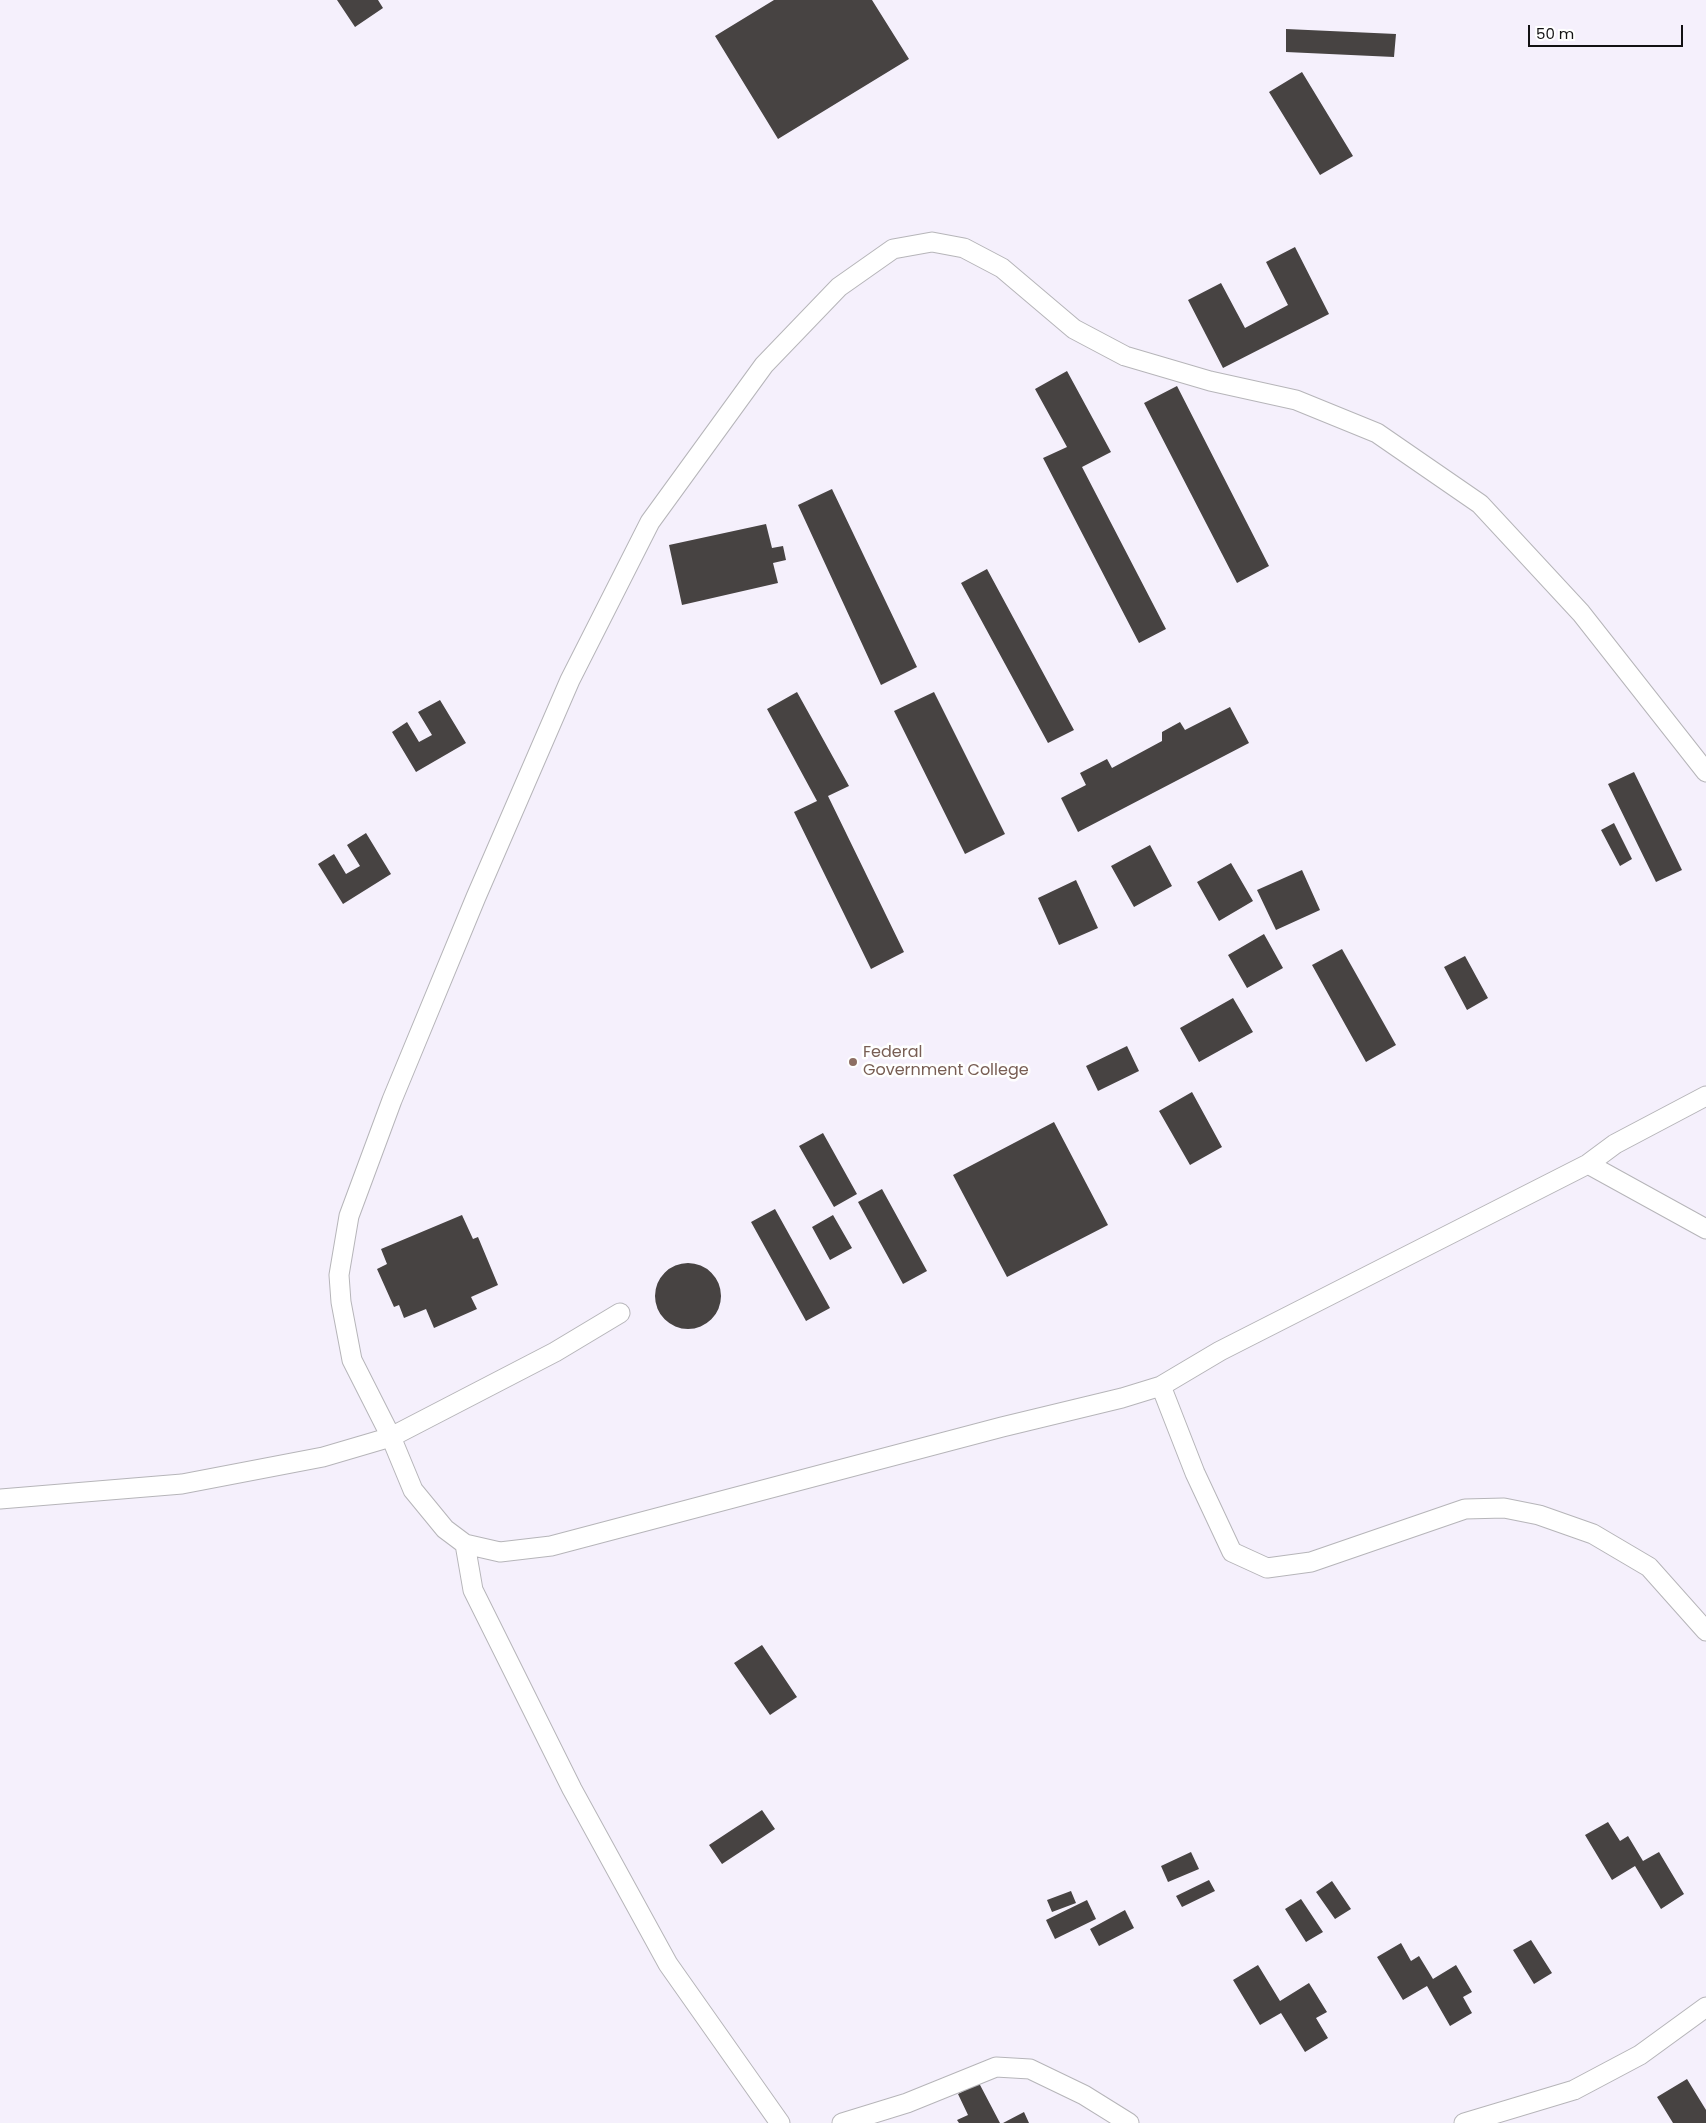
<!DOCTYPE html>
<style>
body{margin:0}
#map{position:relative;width:1706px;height:2123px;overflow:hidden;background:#fbf9fd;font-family:Poppins,sans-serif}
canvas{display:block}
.scale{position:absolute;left:1528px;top:25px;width:155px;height:22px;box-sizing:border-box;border:2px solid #121113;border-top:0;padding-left:6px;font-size:15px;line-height:18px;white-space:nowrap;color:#121113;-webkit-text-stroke:4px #fff;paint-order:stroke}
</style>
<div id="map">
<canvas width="1706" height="2123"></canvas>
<div class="scale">50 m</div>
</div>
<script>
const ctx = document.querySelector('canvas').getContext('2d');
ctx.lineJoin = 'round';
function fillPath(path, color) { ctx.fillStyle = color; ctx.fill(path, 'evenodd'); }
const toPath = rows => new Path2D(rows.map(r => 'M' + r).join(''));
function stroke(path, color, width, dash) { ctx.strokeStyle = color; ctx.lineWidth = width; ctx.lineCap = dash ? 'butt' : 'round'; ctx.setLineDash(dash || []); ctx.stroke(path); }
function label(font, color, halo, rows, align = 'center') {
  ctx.font = font + ' Poppins,sans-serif'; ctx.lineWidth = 5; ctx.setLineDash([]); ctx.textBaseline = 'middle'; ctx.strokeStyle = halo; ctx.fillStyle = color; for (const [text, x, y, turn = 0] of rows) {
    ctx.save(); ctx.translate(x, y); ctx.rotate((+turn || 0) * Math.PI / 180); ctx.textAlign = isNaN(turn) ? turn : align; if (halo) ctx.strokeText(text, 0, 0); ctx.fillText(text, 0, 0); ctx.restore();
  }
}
fillPath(toPath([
 [0,0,1706,0,1706,2123,0,2123]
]), '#f5f0fc');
fillPath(toPath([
 [337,0,378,0,383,8,355,27],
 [774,0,872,0,909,59,778,139,715,36],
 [1286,29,1396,34,1394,57,1286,52],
 [1302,72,1353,156,1320,175,1269,92],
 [1295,247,1329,314,1223,368,1188,300,1221,283,1245,328,1288,305,1266,262],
 [1067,371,1111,452,1082,467,1166,629,1139,643,1043,458,1067,447,1035,389],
 [1177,386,1269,566,1237,583,1144,403],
 [832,489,917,667,881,685,798,505],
 [766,524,772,548,783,546,786,560,773,563,778,583,682,605,669,545],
 [987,569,1074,730,1048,743,961,583],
 [797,692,849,786,828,796,904,952,871,969,794,812,817,801,767,709],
 [934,692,1005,834,965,854,894,711],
 [440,700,466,743,416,772,392,732,407,722,419,742,432,735,418,712],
 [1230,707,1249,743,1078,832,1061,798,1086,785,1080,773,1107,759,1112,768,1162,741,1162,732,1180,722,1185,730],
 [1634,772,1682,870,1656,882,1608,784],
 [1614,823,1632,859,1620,866,1601,830],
 [366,833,391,874,343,904,318,864,334,854,346,874,360,866,347,845],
 [1150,845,1172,886,1134,907,1111,866],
 [1231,863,1253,901,1219,921,1197,882],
 [1302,870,1320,910,1276,930,1257,890],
 [1076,880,1098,928,1059,945,1038,898],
 [1264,934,1283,968,1247,988,1228,955],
 [1342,949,1396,1045,1366,1062,1312,965],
 [1465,956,1488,998,1467,1010,1444,967],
 [1233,998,1253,1032,1199,1062,1180,1028],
 [1127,1046,1139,1071,1098,1091,1086,1066],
 [1192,1092,1222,1147,1190,1165,1159,1111],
 [1054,1122,1108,1225,1007,1277,953,1175],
 [823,1133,857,1194,834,1207,799,1146],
 [882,1189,927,1271,903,1284,858,1202],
 [775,1209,830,1308,806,1321,751,1222],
 [462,1215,473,1239,478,1237,498,1285,471,1297,477,1309,434,1328,426,1309,404,1318,399,1305,394,1307,377,1269,387,1264,381,1249],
 [833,1215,852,1248,830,1260,812,1227],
 '655 1296a33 33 0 1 1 66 0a33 33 0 1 1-66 0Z',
 [762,1645,797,1697,770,1715,734,1663],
 [762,1810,775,1829,722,1864,709,1845],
 [1608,1822,1620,1841,1628,1836,1643,1861,1659,1852,1684,1894,1661,1909,1635,1866,1612,1880,1585,1835],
 [1191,1852,1199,1869,1168,1882,1161,1866],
 [1209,1880,1215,1891,1182,1907,1176,1896],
 [1332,1881,1351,1909,1335,1919,1316,1892],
 [1071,1891,1076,1903,1052,1912,1047,1900],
 [1301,1899,1323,1932,1306,1942,1285,1909],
 [1087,1900,1096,1919,1055,1939,1046,1920],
 [1125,1910,1134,1928,1099,1946,1090,1929],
 [1531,1940,1552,1973,1534,1984,1513,1950],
 [1401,1943,1411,1961,1419,1956,1433,1979,1456,1965,1472,1992,1463,1997,1472,2013,1450,2026,1427,1986,1403,2000,1377,1957],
 [1258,1965,1280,2001,1309,1983,1327,2012,1316,2018,1328,2038,1305,2052,1281,2013,1260,2025,1233,1980],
 [1687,2079,1706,2110,1706,2123,1673,2123,1657,2097],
 [979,2083,1000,2123,959,2123,957,2120,968,2115,958,2094],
 [1024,2112,1029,2123,1003,2123]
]), '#474342');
const street = toPath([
 [1706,772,1581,613,1480,504,1377,433,1296,400,1210,381,1125,356,1074,329,1002,268,964,248,932,242,893,249,839,287,764,365,650,522,570,680,476,897,392,1100,349,1216,339,1275,341,1302,352,1360,391,1437,413,1490,445,1529,465,1544,500,1552,551,1546,1002,1427,1122,1398,1161,1386,1220,1351,1588,1164,1615,1144,1706,1096],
 [1588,1164,1706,1229],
 [1161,1386,1195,1473,1232,1552,1267,1568,1311,1562,1465,1509,1504,1508,1539,1515,1593,1534,1649,1567,1706,1631],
 [0,1499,182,1484,323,1457,391,1437,555,1352,620,1313],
 [465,1544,473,1590,572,1789,668,1964,780,2123],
 [842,2123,907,2103,996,2067,1030,2069,1084,2095,1129,2123],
 [1464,2123,1574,2090,1640,2055,1706,2007]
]);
stroke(street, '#b6b5b9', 21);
stroke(street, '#fff', 19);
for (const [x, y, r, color] of [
 [853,1062,5,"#8d6e63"]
]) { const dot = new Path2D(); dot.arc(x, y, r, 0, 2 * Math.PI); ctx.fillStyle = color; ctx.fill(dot); stroke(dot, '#fff', 2); }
label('16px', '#785e54', '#fff', [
 ["Federal",863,1053],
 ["Government College",863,1071]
], 'left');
</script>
